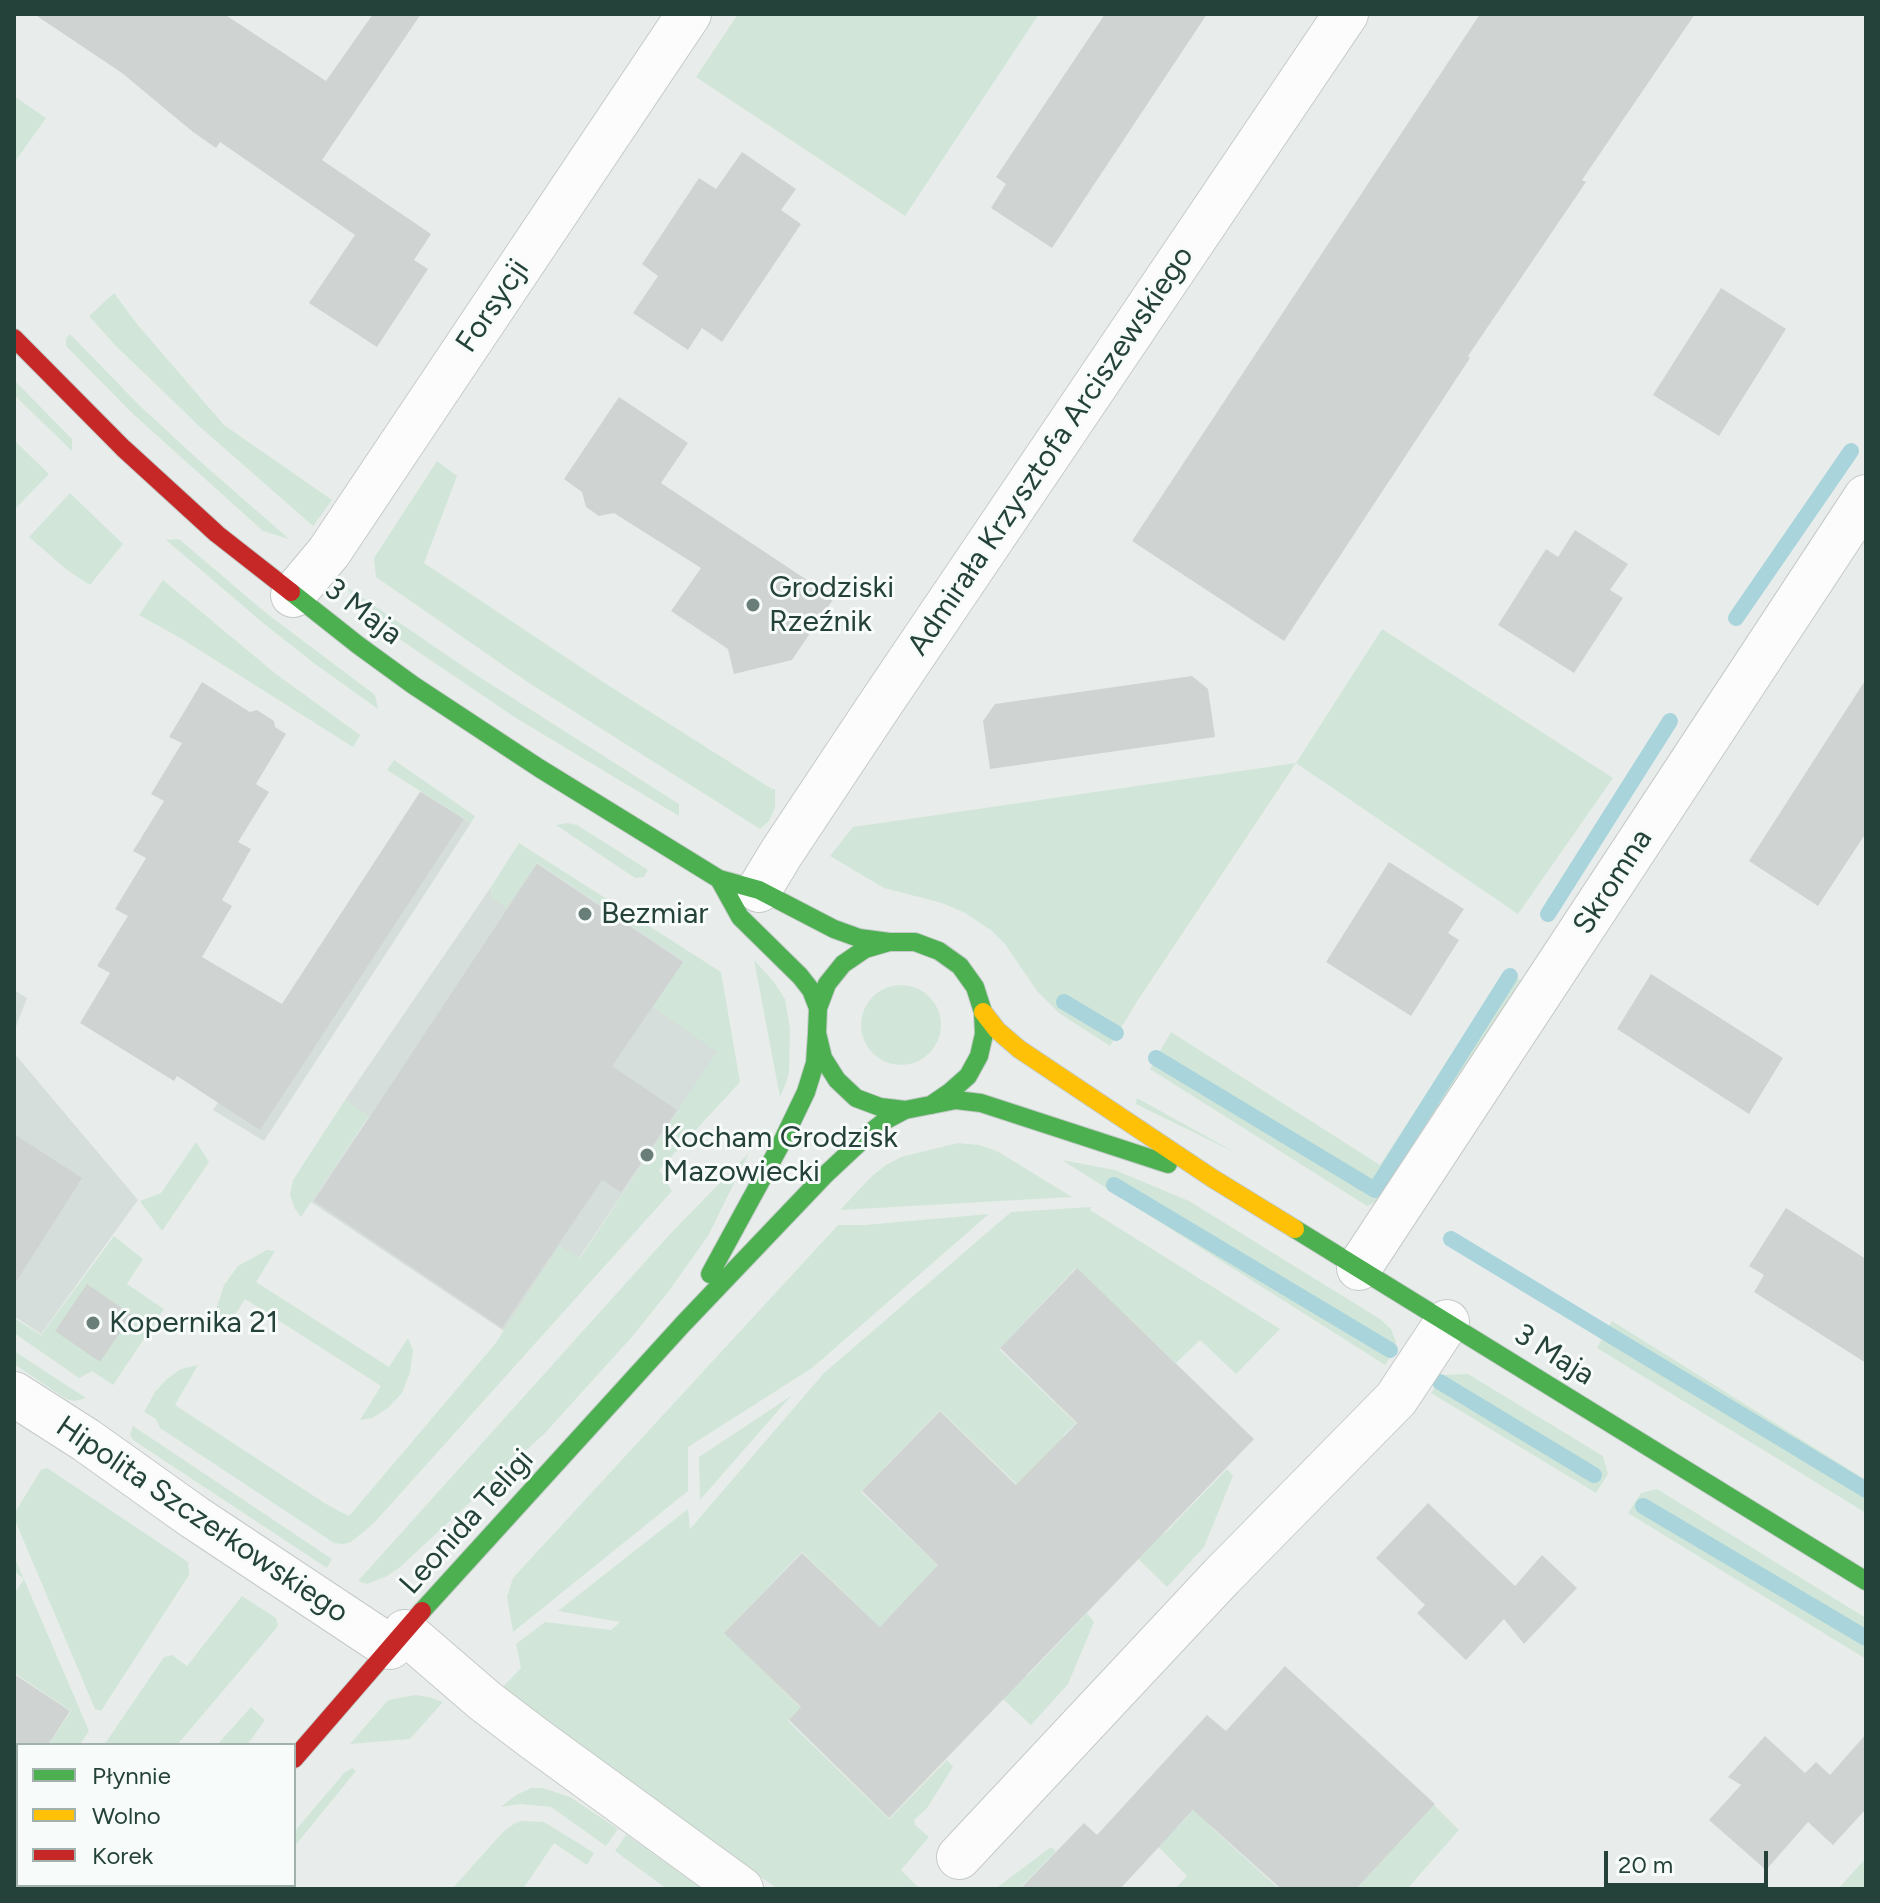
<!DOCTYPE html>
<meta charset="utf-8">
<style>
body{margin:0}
#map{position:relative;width:1880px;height:1903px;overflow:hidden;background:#e8edeb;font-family:Figtree,sans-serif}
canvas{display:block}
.frame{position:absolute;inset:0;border:16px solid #24423a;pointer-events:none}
.legend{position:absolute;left:16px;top:1743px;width:280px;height:144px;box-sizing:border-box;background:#f7fbf9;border:2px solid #a3b1ad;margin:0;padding:10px 14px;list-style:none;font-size:24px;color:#24423a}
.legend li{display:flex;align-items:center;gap:16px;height:40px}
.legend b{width:40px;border:2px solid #a3b1ad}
.scale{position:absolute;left:1604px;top:1851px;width:164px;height:36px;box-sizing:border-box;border:4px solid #24423a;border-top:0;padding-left:10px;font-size:24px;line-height:28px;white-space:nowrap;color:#24423a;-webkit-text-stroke:6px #f7fbf9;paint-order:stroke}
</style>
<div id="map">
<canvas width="1880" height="1903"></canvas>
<div class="frame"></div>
<ul class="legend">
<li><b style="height:10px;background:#4caf50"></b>Płynnie</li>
<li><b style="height:10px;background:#ffc107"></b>Wolno</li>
<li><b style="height:10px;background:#c62828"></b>Korek</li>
</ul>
<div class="scale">20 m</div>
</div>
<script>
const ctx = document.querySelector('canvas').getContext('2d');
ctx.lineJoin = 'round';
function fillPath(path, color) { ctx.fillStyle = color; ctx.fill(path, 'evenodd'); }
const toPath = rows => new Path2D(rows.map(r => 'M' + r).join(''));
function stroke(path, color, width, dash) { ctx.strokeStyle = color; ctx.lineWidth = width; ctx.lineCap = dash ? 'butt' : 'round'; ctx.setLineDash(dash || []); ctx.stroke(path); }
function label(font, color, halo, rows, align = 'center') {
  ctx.font = font + ' Figtree,sans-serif'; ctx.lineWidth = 6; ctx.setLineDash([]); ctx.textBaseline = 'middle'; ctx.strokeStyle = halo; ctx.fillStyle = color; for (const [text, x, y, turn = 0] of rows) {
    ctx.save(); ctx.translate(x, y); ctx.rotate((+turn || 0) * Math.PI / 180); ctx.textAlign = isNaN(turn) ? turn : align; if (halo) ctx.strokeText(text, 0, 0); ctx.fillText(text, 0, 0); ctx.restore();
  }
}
fillPath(toPath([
 [421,791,471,823,264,1141,213,1110],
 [537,863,684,961,718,1052,579,1258,559,1247,504,1331,311,1202,369,1117,345,1100,491,887,492,897],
 [14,990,27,998,14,1032],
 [14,1053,138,1200,41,1334,14,1316]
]), '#d6dedb');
fillPath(toPath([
 [738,14,1039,14,905,216,696,77],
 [14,96,46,118,14,163],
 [114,293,137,324,224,425,332,500,313,526,199,426,116,346,89,316],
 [70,334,140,406,203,464,289,539,263,531,132,413,66,346,66,338],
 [14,380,72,439,72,451,14,395],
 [14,440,49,474,14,510],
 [437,461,457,476,424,563,600,680,772,789,775,789,775,808,769,821,760,829,529,683,376,577,374,558],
 [70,493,123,544,90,585,67,570,29,537],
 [179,539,266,613,375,695,378,709,315,664,263,623,166,540],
 [163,580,276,674,360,735,353,747,182,639,139,615],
 [347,587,470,671,679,804,679,816,516,718,361,613],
 [1382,629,1613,778,1518,914,1296,763,1138,1000,1110,1046,1059,1013,1037,991,1005,944,992,931,965,913,942,903,884,888,830,856,853,827,1296,763],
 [394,760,475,816,471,823,387,770],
 [567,823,577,825,648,870,644,877,635,878,556,825],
 [519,843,721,972,740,1082,659,1170,672,1191,374,1523,351,1542,344,1544,334,1543,160,1428,156,1419,144,1412,155,1392,167,1379,181,1369,198,1365,175,1405,326,1504,349,1516,495,1344,559,1246,580,1258,717,1052,653,1007,684,961,537,863,506,908,492,897,491,887],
 [754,960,774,982,785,999,790,1029,789,1072,786,1083,780,1097],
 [1506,971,1523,982,1378,1201,1367,1206,1150,1069,1171,1032,1380,1165],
 '861 1025a40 40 0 1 1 80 0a40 40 0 1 1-80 0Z',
 [1137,1098,1238,1154,1136,1104],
 [345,1100,369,1116,301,1217,295,1209,290,1195,293,1180],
 [196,1142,209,1162,162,1231,140,1201,161,1193],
 [958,1143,979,1145,997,1151,1072,1197,840,1210,872,1176,886,1165,901,1157],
 [749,1153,708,1236,668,1292,631,1338,545,1433,399,1568,387,1576,367,1584,358,1581,671,1233],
 [1062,1160,1115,1170,1189,1201,1380,1319,1391,1329,1396,1342,1394,1351,1385,1365],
 [1091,1207,1090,1210,1280,1329,1236,1374,1200,1340,1176,1363,1076,1268,999,1349,1076,1423,1063,1436,1164,1534,1227,1469,1233,1476,1204,1547,1167,1587,1060,1483,1038,1505,940,1410,861,1492,938,1565,926,1578,1027,1676,1087,1613,1094,1622,1068,1684,1031,1725,923,1625,901,1647,802,1552,725,1632,801,1708,788,1721,889,1819,947,1760,953,1767,927,1808,914,1820,915,1825,929,1837,901,1870,920,1889,778,1889,572,1746,500,1690,521,1668,516,1644,545,1622,611,1630,620,1622,558,1611,688,1509,690,1529,824,1373,1011,1212],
 [989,1214,812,1368,688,1447,688,1491,513,1632,507,1597,513,1578,838,1225,864,1225],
 [114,1236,143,1259,127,1284,164,1309,113,1385,92,1371,79,1378,14,1333,14,1318,41,1335],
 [267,1250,275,1251,256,1282,389,1367,408,1338,413,1350,410,1372,402,1393,388,1408,372,1418,360,1420,381,1386,245,1299,222,1335,216,1310,224,1285,238,1266],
 [1612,1321,1866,1480,1866,1513,1597,1348],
 [14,1351,86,1398,75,1401,66,1399,14,1364],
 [1468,1374,1603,1456,1608,1474,1596,1493,1431,1393,1443,1375],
 [791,1396,700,1500,699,1457],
 [133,1426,332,1559,327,1568,133,1440,130,1435],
 [47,1468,188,1562,189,1575,101,1711,95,1709,14,1518,14,1514,41,1470],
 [1657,1489,1866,1618,1866,1659,1628,1513,1641,1493],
 [14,1556,89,1731,80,1745,48,1745,71,1711,14,1673,14,1594,24,1579,14,1571],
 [242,1596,276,1618,278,1626,177,1745,104,1745,164,1657,172,1655,187,1666],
 [415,1695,429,1697,443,1702,410,1739,350,1744,388,1700],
 [251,1707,265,1720,247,1745,217,1745],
 [352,1768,356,1771,294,1847,294,1832,344,1773],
 [531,1788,543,1788,570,1797,618,1829,606,1846,551,1807,520,1804,501,1807,516,1795],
 [1139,1793,1177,1828,1200,1803,1216,1817,1209,1825,1279,1889,1175,1889,1187,1876,1122,1810],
 [1434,1805,1459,1830,1407,1889,1356,1889],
 [522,1821,544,1822,549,1825,594,1853,587,1865,554,1843,523,1889,452,1889,503,1832,515,1823],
 [626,1835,627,1835,702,1889,667,1889,615,1851],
 [1051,1847,1056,1851,1019,1889,995,1889],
 [1866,1858,1866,1889,1838,1889]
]), '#d1e6d8');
stroke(toPath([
 [1736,618,1851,451],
 [1548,914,1670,721],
 [1064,1002,1116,1033],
 [1156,1058,1375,1190,1510,976],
 [1114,1185,1390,1350],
 [1451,1239,1866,1490],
 [1440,1382,1594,1475],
 [1643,1506,1866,1638]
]), '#a9d4db', 16);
fillPath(toPath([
 [34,14,224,14,326,81,373,14,421,14,322,160,431,234,414,260,428,269,377,347,309,303,355,235,220,142,216,148,193,132,122,73],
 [1105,14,1207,14,1052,248,991,208,1006,184,996,177],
 [1480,14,1695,14,1582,180,1586,182,1468,356,1470,358,1284,641,1132,541],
 [742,152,796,189,781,210,801,224,722,342,702,328,688,350,633,313,658,276,642,264,699,178,716,189],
 [1721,288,1786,329,1719,436,1653,395],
 [619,397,688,443,661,483,834,598,792,660,734,674,728,649,671,611,701,568,614,513,599,516,586,507,582,492,564,479],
 [1575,530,1628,564,1610,590,1623,598,1574,673,1498,625,1546,549,1558,557],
 [1192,676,1208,689,1215,737,990,769,983,721,995,704],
 [1866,679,1866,833,1818,906,1749,861],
 [202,682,250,712,257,710,274,721,275,727,286,734,256,784,269,792,238,842,251,849,222,900,232,906,202,957,282,1004,420,792,464,819,260,1130,177,1076,174,1081,80,1023,110,973,97,966,128,916,115,909,146,858,133,851,164,801,151,794,182,743,169,737],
 [1389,862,1464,909,1448,933,1459,940,1411,1016,1326,962],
 [537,864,683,962,612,1066,677,1110,621,1192,602,1180,502,1328,314,1201],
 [1651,974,1783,1058,1749,1114,1617,1029],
 [14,1134,82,1178,14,1285],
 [1786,1208,1866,1259,1866,1363,1754,1292,1764,1275,1749,1266],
 [1077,1268,1254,1439,889,1818,789,1720,801,1707,724,1633,802,1553,880,1627,938,1565,862,1491,940,1411,1016,1485,1077,1423,1000,1348],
 [87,1284,132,1315,100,1362,55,1331],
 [1428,1503,1515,1586,1542,1555,1577,1588,1524,1644,1504,1619,1466,1660,1417,1613,1425,1605,1376,1558],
 [1285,1666,1435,1804,1356,1889,1281,1889,1193,1810,1120,1889,1020,1889,1084,1823,1097,1835,1207,1715,1226,1731],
 [14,1674,70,1711,48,1745,14,1745],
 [1866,1734,1866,1809,1833,1845,1808,1822,1766,1870,1709,1820,1741,1785,1728,1777,1765,1736,1805,1773,1816,1762,1830,1775]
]), '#cfd4d2');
const street = toPath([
 [293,595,329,552,689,14],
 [759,890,782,852,877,709,1346,14],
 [1359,1268,1866,497],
 [14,1394,86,1440,194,1517,390,1647],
 [405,1632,485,1701,535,1739,741,1889],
 [959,1857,1222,1576,1396,1399,1447,1322]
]);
const fast = toPath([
 [291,592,358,645,413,685,539,768,719,879,759,890,834,929,859,938,889,942,915,942,939,951,960,966,975,987,983,1012,984,1034,979,1056,968,1076,950,1092,931,1105],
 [719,879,740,917,800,976,811,990,818,1008],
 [889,942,865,949,843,964,827,984,818,1008,817,1033,823,1058,837,1080,856,1098,880,1107,905,1110,956,1100,981,1103,1168,1164],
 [1295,1229,1866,1581],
 [710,1274,781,1144,806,1092,815,1063,817,1033],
 [422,1611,683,1324,824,1176,872,1131,886,1120,905,1110],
 [185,1889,188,1885]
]);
const slow = toPath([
 [983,1012,997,1030,1019,1049,1212,1178,1295,1229]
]);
const jam = toPath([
 [14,338,123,448,217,534,291,592],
 [294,1759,422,1611]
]);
stroke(street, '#c5cac8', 46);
stroke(fast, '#c3cbc8', 20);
stroke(slow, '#c3cbc8', 20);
stroke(jam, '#c3cbc8', 20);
stroke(street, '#fcfcfc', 44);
stroke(fast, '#4caf50', 18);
stroke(slow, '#ffc107', 18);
stroke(jam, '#c62828', 18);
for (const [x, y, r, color] of [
 [753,605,8,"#697e78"],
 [585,914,8,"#697e78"],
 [647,1155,8,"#697e78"],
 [93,1323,8,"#697e78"]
]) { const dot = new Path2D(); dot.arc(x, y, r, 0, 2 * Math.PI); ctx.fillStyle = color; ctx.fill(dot); stroke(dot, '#f7fbf9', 3); }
label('30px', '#24423a', '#f7fbf9', [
 ["Forsycji",493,306,-56],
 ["Admirała Krzysztofa Arciszewskiego",1051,451,-56],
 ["3 Maja",363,612,37],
 ["Skromna",1613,882,-57],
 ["3 Maja",1554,1355,32],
 ["Hipolita Szczerkowskiego",202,1520,34],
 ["Leonida Teligi",467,1522,-48]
]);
label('30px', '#24423a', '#f7fbf9', [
 ["Grodziski",769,588],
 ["Rzeźnik",769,622],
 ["Bezmiar",601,914],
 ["Kocham Grodzisk",663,1138],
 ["Mazowiecki",663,1172],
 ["Kopernika 21",109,1323]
], 'left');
</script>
